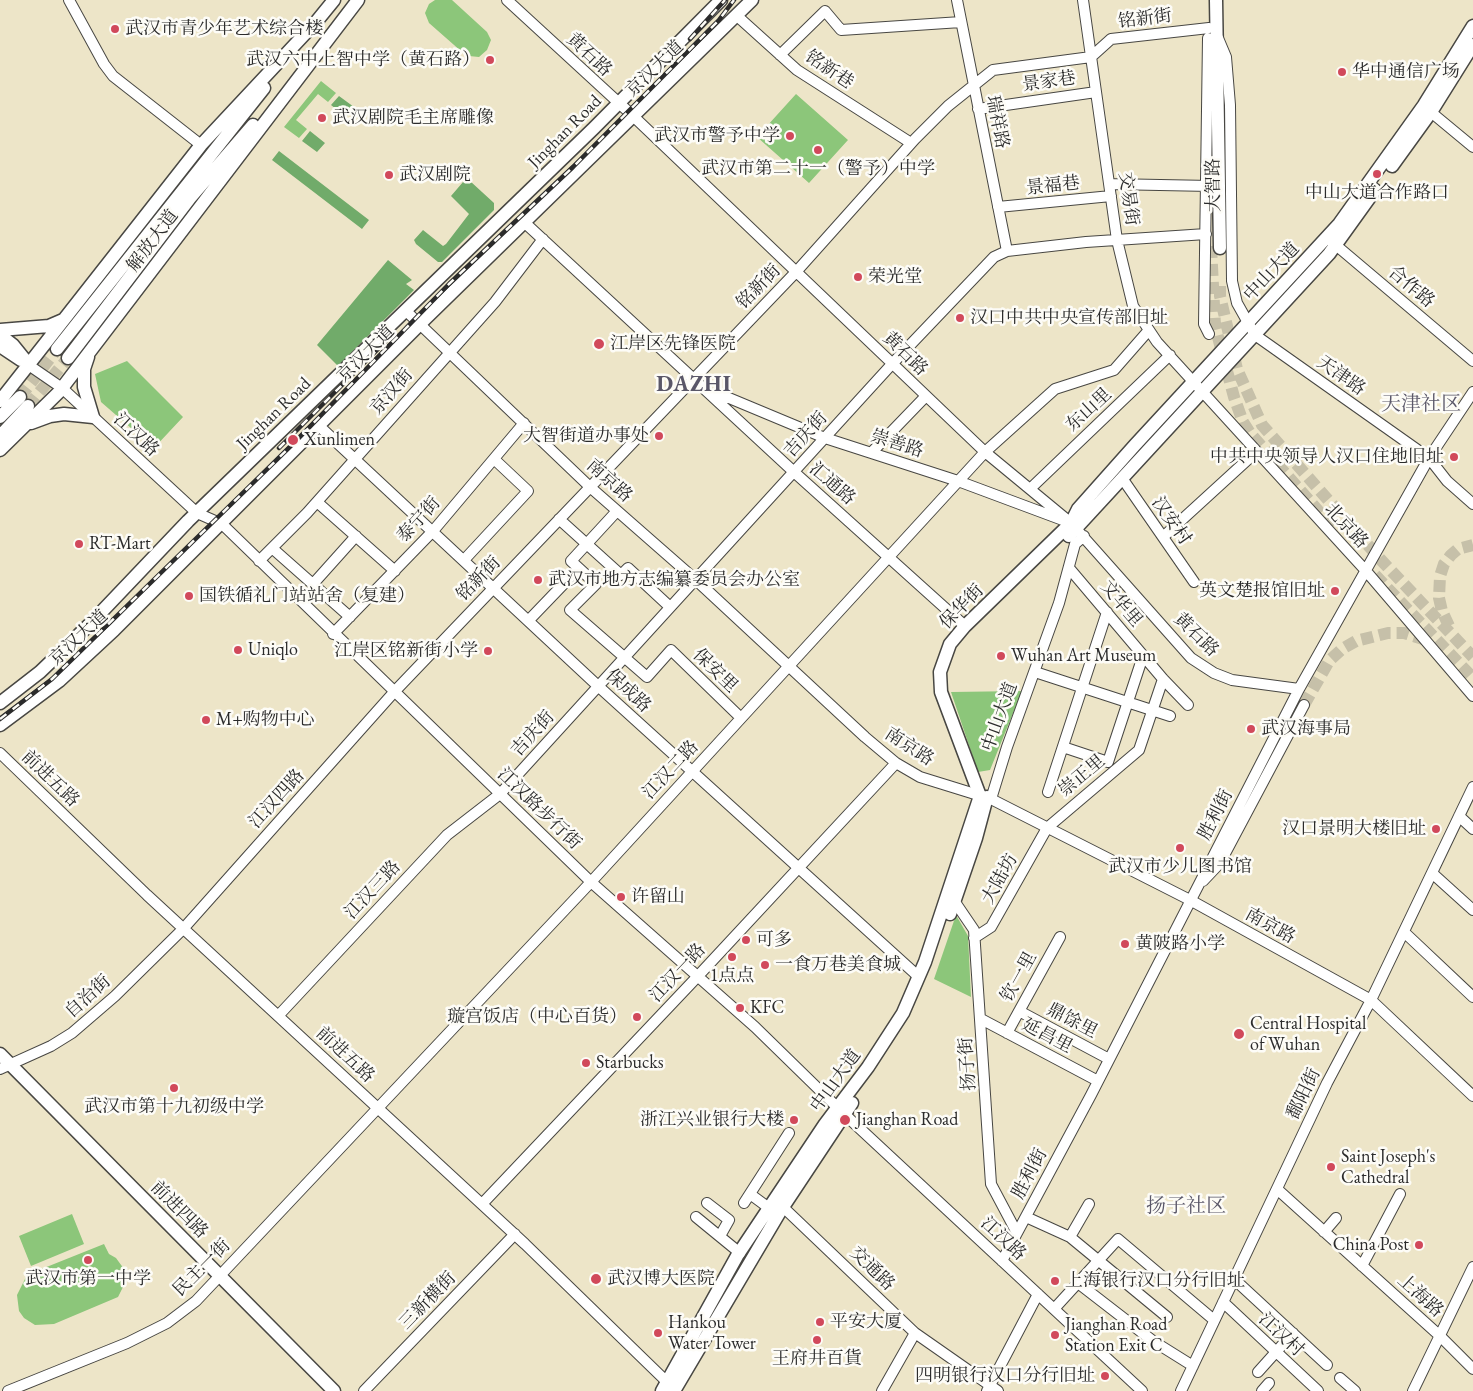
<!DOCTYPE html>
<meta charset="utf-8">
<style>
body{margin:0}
canvas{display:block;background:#ede5c8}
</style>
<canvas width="1473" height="1391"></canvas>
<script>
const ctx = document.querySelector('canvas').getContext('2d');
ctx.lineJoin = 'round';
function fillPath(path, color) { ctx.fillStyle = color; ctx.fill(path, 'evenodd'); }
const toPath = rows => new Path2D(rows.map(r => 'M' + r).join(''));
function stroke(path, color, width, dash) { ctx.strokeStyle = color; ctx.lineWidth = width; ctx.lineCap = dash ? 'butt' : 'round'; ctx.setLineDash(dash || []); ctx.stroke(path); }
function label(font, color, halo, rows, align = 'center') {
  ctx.font = font + ' "EB Garamond","Noto Serif SC",serif'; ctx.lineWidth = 5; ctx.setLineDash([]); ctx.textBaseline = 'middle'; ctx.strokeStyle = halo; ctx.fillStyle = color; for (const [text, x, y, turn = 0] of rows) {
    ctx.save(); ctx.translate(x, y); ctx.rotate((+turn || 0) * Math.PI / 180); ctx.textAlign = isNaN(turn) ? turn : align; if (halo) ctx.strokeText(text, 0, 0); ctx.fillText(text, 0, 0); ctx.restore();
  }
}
fillPath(toPath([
 [452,0,487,32,491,40,487,50,479,57,469,56,462,52,429,23,425,13,429,4,435,0],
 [321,81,336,93,328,102,318,94,296,120,307,129,299,138,284,127],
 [796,94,848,140,809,183,757,137],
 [127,361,183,417,154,448,101,402,95,374],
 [1022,691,990,770,978,772,951,692],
 [956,915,968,936,971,997,934,979],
 [72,1214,84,1244,31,1266,19,1236],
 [104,1244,109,1254,116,1258,124,1269,125,1283,118,1297,54,1324,35,1325,24,1318,19,1311,17,1295,26,1277,34,1272]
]), '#8cc67a');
fillPath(toPath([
 [339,96,354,107,346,117,331,105],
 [310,131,325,143,317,152,302,141],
 [279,151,369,220,362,229,272,160],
 [470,181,494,203,494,210,442,262,438,262,416,244,414,240,423,230,443,246,446,244,469,214,451,196,463,182],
 [388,260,412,280,406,284,414,290,338,366,317,345]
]), '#71ab6a');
stroke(toPath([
 [1211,246,1215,326,1234,397,1243,422,1250,433,1335,530],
 [1220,286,1220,296,1237,369,1262,425,1381,560,1473,657],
 [20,397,57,349],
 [28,406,68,358],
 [1375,575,1473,678],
 [1449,626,1442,611,1439,598,1440,576,1444,564,1451,555,1458,549,1473,545],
 [1304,705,1329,661,1342,649,1356,641,1388,633,1404,633,1429,641]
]), '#c6c0a9', 12, [12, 6]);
const minor = toPath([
 [69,0,104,64,113,76,201,145],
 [507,0,632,115,985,452,1071,523,1191,658,1214,673,1232,680,1299,689],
 [957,0,1007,251],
 [1083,0,1117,240,1133,306,1157,342,1366,571,1473,696],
 [736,15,797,70,911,143],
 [1208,38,1204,324,1209,334],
 [1218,38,1226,57,1230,105,1232,281,1237,303,1255,335,1429,458,1447,481,1473,504],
 [780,55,825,11,841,30,961,22],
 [1426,108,1473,147],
 [978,109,1096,92],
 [1109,184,1211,186],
 [998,207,1111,196],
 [524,222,794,472,965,626],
 [1331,241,1473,361],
 [406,311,590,487,696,580,865,737,896,763,920,777,991,799,1190,900,1371,1000,1473,1096],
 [30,366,62,388,197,513,222,524,591,882,755,1027,841,1111,1142,1391],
 [713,396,729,398,825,438,958,481,1068,522],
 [318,425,598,686,919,977],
 [871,453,926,396],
 [1122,478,1194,582],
 [1031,488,1170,355],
 [317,502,395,571],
 [617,511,571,561,596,584,570,610,647,677,671,650,741,718],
 [559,519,621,575,628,568,670,607],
 [1163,537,1256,452],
 [272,548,350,617],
 [464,560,528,491,494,459],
 [259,561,307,513,495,302,543,239],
 [1069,568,1163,679,1188,705],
 [313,584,356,536],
 [529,620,578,569],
 [333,634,433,531,524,423],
 [1035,672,1170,716],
 [1063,747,1108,762,1143,656],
 [0,753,147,895,525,1244,667,1382],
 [1048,792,1107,612],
 [991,799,1007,747,1059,603,1075,544,1084,536],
 [1459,816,1473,829],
 [1432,873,1473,910],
 [1203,881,1220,863,1304,705],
 [949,902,955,902,974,930,991,1184,1017,1233],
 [1404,932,1473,997],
 [974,938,991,927,1047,828,1139,750,1163,679],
 [1019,1011,1109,1059],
 [278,1016,447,835,500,794,892,364,994,257,1007,251,1086,242,1206,234],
 [981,1019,1098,1081],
 [1007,1033,1060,937],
 [0,1069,51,1046,72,1033,115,996,183,929,395,691,796,272,915,139,948,106,993,70,1091,57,1111,39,1209,28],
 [1277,1189,1440,1336,1473,1369],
 [750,1194,769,1208],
 [707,1203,729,1220,720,1236],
 [744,1203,789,1133],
 [482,1204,698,976,896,763],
 [783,1207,915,1333,998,1391],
 [696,1217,740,1253],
 [1026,1217,1070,1237,1167,1317],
 [1324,1232,1336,1218],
 [1070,1237,1089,1204],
 [1002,1261,1091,1095,1299,689,1429,458,1473,392],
 [1362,1266,1400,1194],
 [1234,1279,1327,1365],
 [1078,1283,1153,1341,1193,1366],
 [1223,1302,1318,1391],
 [1054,1309,1118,1239,1214,1320],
 [1258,1372,1293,1333],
 [1340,1378,1355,1391],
 [8,1391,127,1343,167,1323,196,1301,591,882,985,452,1055,389,1114,370,1149,330],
 [364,1391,515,1234],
 [882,1391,915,1333],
 [987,1391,1038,1294],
 [1181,1391,1327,1083,1371,1000,1473,787],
 [1262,1391,1269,1383],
 [1413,1391,1473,1267]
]);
const major = toPath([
 [1216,0,1220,248],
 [312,27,334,0],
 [1392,166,1431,112,1473,45],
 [0,330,49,326,63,320],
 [0,335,13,345,30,366],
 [0,346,21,360],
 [57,349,264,88],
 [68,358,190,198,253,125],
 [0,401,201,145,316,22],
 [0,417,20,397],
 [31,423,50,416,64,414,93,417,84,387,84,369,88,357],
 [0,436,28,406],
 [0,450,59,392,358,0],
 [1069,536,1329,254,1375,190],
 [0,703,40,672,90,624,188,521,594,128,721,0],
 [0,725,59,681,114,630,426,318,752,0],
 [950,914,976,838,987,797],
 [0,1054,334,1391],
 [662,1391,737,1256,825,1124,868,1067,903,1013,925,962,980,796,941,692,940,672,950,644,965,626,1071,523,1078,509,1135,445,1339,224,1424,105,1473,26],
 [674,1391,781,1210,852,1103]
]);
stroke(minor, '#484743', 12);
stroke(major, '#484743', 15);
stroke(minor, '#fff', 10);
stroke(major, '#fff', 12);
const rail = toPath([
 [690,39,725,0],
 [279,448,392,335],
 [0,719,52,679,295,442,449,284,573,167,719,20,734,0]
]);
stroke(rail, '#2b2b2b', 4.5);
stroke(rail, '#fdfcf7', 2.5, [8]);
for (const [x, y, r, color] of [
 [115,29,5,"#d1495b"],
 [490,60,5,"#d1495b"],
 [1342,72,5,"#d1495b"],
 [322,118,5,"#d1495b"],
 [790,136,5,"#d1495b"],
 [818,150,5,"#d1495b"],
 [1377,174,5,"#d1495b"],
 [389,175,5,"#d1495b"],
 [858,277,5,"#d1495b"],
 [960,318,5,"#d1495b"],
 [599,344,6,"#d1495b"],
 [659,436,5,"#d1495b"],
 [293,440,6,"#d1495b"],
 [1454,457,5,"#d1495b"],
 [79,544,5,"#d1495b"],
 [538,580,5,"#d1495b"],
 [1335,591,5,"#d1495b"],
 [189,596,5,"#d1495b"],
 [238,650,5,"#d1495b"],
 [488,651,5,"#d1495b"],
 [1001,656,5,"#d1495b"],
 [206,720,5,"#d1495b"],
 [1251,729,5,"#d1495b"],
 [1436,829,5,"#d1495b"],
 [1180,848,5,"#d1495b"],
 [621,897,5,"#d1495b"],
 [746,940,5,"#d1495b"],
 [1125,944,5,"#d1495b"],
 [732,957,5,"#d1495b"],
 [765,965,5,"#d1495b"],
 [740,1008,5,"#d1495b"],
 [637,1017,5,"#d1495b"],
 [1239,1034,6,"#d1495b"],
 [586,1063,5,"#d1495b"],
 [174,1088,5,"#d1495b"],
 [794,1120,5,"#d1495b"],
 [845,1120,6,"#d1495b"],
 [1331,1167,5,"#d1495b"],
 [1419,1245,5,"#d1495b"],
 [88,1260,5,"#d1495b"],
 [596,1279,6,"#d1495b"],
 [1055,1281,5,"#d1495b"],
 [820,1322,5,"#d1495b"],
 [658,1333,5,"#d1495b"],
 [1055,1335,5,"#d1495b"],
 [817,1340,5,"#d1495b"],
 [1105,1376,5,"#d1495b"]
]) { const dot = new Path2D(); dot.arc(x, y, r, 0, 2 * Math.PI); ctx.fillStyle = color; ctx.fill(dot); stroke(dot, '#fdfcf7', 2); }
label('18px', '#2b2b2b', '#fdfcf7', [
 ["铭新街",1145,19,-7],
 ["黄石路",589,55,43],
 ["京汉大道",655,69,-44],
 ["铭新巷",829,70,34],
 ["景家巷",1049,82,-8],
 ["瑞祥路",997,122,79],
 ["Jinghan Road",565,132,-45],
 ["大智路",1214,185,-91],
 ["景福巷",1053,186,-6],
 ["交易街",1128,199,82],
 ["解放大道",153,241,-53],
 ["中山大道",1272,272,-47],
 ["铭新街",759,287,-46],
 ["合作路",1411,287,40],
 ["京汉大道",366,354,-45],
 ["黄石路",905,354,44],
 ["天津路",1341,376,35],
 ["京汉街",392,392,-49],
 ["东山里",1089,410,-43],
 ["Jinghan Road",274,414,-44],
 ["江汉路",136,435,43],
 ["吉庆街",806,435,-48],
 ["崇善路",897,444,18],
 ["南京路",609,481,42],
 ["汇通路",832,484,41],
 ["泰宁街",419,520,-48],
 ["汉安村",1171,521,55],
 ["北京路",1346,526,47],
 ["铭新街",479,579,-46],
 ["文华里",1121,604,50],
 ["保华街",962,607,-46],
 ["黄石路",1196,635,44],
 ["京汉大道",79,638,-43],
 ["保安里",715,671,44],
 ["保成路",628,691,43],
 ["中山大道",1000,717,-70],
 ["吉庆街",533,734,-48],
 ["南京路",909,747,33],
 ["江汉二路",671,770,-47],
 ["崇正里",1082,776,-40],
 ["前进五路",50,779,44],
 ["江汉四路",277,799,-48],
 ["江汉路步行街",539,809,44],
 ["胜利街",1216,815,-63],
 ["大陆坊",1000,879,-61],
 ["江汉三路",373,890,-47],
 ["南京路",1270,926,29],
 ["江汉一路",678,973,-47],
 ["钦一里",1019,977,-61],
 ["自治街",88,997,-42],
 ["鼎馀里",1072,1021,28],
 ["延昌里",1047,1036,28],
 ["前进五路",345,1055,43],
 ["扬子街",968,1064,-94],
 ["中山大道",836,1081,-54],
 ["鄱阳街",1304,1094,-64],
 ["胜利街",1030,1174,-62],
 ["前进四路",179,1210,45],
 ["江汉路",1003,1239,43],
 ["民主一街",202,1268,-45],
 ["交通路",872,1269,44],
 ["上海路",1420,1296,42],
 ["三新横街",428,1301,-46],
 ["江汉村",1281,1335,43]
]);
label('18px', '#2b2b2b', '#fdfcf7', [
 ["武汉市青少年艺术综合楼",125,29],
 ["武汉六中上智中学（黄石路）",480,60,"right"],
 ["华中通信广场",1352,72],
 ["武汉剧院毛主席雕像",332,118],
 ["武汉市警予中学",780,136,"right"],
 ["武汉市第二十一（警予）中学",818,169,"center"],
 ["武汉剧院",399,175],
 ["中山大道合作路口",1377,193,"center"],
 ["荣光堂",868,277],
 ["汉口中共中央宣传部旧址",970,318],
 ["江岸区先锋医院",610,344],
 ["大智街道办事处",649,436,"right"],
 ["Xunlimen",304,440],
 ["中共中央领导人汉口住地旧址",1444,457,"right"],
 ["RT-Mart",89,544],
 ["武汉市地方志编纂委员会办公室",548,580],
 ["英文楚报馆旧址",1325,591,"right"],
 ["国铁循礼门站站舍（复建）",199,596],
 ["Uniqlo",248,650],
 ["江岸区铭新街小学",478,651,"right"],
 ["Wuhan Art Museum",1011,656],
 ["M+购物中心",216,720],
 ["武汉海事局",1261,729],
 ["汉口景明大楼旧址",1426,829,"right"],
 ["武汉市少儿图书馆",1180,867,"center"],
 ["许留山",631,897],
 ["可多",756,940],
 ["黄陂路小学",1135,944],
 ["一食万巷美食城",775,965],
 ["1点点",732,976,"center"],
 ["KFC",750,1008],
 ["璇宫饭店（中心百货）",627,1017,"right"],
 ["Central Hospital",1250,1024],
 ["of Wuhan",1250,1045],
 ["Starbucks",596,1063],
 ["武汉市第十九初级中学",174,1107,"center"],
 ["浙江兴业银行大楼",784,1120,"right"],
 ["Jianghan Road",856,1120],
 ["Saint Joseph's",1341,1157],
 ["Cathedral",1341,1178],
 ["China Post",1409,1245,"right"],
 ["武汉市第一中学",88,1279,"center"],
 ["武汉博大医院",607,1279],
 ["上海银行汉口分行旧址",1065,1281],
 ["平安大厦",830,1322],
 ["Hankou",668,1323],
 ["Water Tower",668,1344],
 ["Jianghan Road",1065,1325],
 ["Station Exit C",1065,1346],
 ["王府井百貨",817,1359,"center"],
 ["四明银行汉口分行旧址",1095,1376,"right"]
], 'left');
label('20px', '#5a5768', '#fdfcf7', [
 ["天津社区",1421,405],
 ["扬子社区",1186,1207]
]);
ctx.letterSpacing = '1px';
label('bold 22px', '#5a5768', '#fdfcf7', [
 ["DAZHI",694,385]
]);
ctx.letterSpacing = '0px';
</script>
